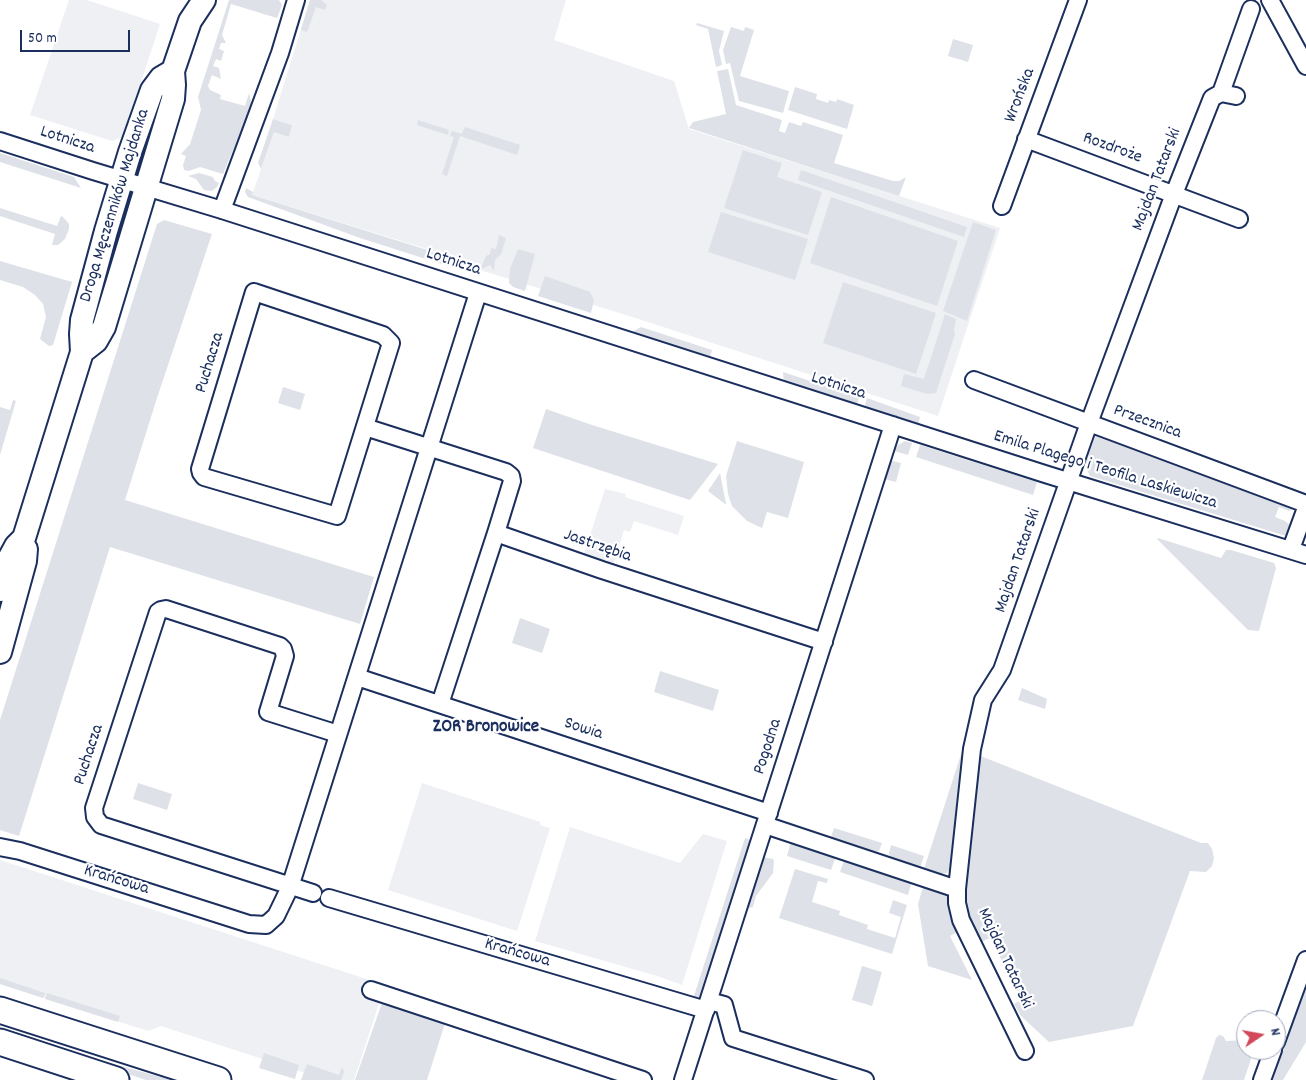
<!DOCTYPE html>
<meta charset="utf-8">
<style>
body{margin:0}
#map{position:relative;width:1306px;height:1080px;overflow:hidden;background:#fff;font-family:Dekko,sans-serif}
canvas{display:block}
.north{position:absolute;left:1236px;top:1010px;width:50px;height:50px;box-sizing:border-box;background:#fff;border:1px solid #a4acbf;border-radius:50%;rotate:78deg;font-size:14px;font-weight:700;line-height:20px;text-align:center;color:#1b2f5e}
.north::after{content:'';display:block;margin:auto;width:18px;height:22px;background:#d1495b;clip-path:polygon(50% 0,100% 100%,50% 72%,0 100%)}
.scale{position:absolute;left:20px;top:30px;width:110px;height:22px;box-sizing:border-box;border:2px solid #1b2f5e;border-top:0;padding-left:6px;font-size:15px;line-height:18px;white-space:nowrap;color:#1b2f5e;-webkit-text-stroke:4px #fff;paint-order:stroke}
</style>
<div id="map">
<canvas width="1306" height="1080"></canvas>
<div class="north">N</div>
<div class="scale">50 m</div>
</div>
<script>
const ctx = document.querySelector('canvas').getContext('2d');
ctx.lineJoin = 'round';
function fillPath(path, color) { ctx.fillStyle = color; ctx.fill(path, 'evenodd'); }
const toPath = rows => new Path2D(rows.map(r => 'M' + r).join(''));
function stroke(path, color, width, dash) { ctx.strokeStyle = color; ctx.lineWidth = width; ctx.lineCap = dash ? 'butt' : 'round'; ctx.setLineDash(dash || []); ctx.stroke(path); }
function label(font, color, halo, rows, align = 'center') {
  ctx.font = font + ' Dekko,sans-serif'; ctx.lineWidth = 4.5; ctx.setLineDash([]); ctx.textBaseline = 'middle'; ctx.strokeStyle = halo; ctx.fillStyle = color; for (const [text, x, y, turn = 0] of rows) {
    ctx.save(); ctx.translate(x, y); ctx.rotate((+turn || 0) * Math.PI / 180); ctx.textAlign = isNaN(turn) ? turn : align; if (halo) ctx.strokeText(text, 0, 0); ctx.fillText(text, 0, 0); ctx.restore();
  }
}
fillPath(toPath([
 [69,0,87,0,160,24,123,137,112,141,30,115],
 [310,0,566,0,554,40,674,81,689,129,1000,228,938,416,629,316,480,270,450,256,252,195,274,132,292,125,273,119],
 [605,489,626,494,625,497,684,516,678,535,634,521,630,532,624,530,612,570,582,560],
 [422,783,540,822,540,825,550,828,517,931,388,890],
 [570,827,680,863,703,834,727,841,682,985,657,976,535,941],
 [0,860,385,985,354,1080,327,1080,161,1026,148,1031,0,984]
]), '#eff0f4');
fillPath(toPath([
 [229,0,279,0,282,5,277,18,231,4,222,35,226,43,221,43,219,49,224,51,221,61,216,59,213,66,219,68,221,79,212,75,208,86,210,90,221,95,220,99,245,106,249,93,252,105,223,174,200,167,189,171,184,170,183,165,186,156,181,154,190,144,201,110,198,97],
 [310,0,321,0,327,5,325,10,316,7,307,32,301,30],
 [697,23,724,31,719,51,722,65,716,67,708,29,696,25],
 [731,27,744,31,745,27,754,30,740,76,789,91,783,113,739,101,730,63,726,64,723,50],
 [953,39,973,45,968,62,948,56],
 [728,69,736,105,782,120,779,131,785,133,789,122,801,126,803,122,843,135,834,163,893,181,899,181,906,177,899,196,689,128,693,122,726,114,717,71],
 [795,87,817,94,816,99,828,103,829,100,836,102,837,99,854,105,847,129,788,110],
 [273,119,292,125,289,137,274,132,261,169,258,163],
 [418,120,449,130,448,135,417,125],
 [465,127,520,145,517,155,460,136,447,176,442,174,454,137,450,136,452,131,462,134],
 [743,150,782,163,777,177,822,192,808,235,724,208],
 [0,153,74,177,81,188,0,162],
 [801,170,967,227,964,237,798,180],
 [199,173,213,177,215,181,219,183,217,187,212,191,204,190,196,179,188,176],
 [246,188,253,192,252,195,456,259,454,265,448,266,360,238,248,197,245,192],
 [831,197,958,241,937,306,810,263],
 [0,208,57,226,61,216,63,217,69,224,69,229,65,239,58,245,52,245,55,234,0,216],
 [721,212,808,239,795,280,708,252],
 [164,220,212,234,157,398,125,500,374,577,360,624,110,547,19,836,0,830,0,720,157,224],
 [973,222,996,230,967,321,943,311],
 [499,235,506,238,501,254,495,260,494,271,490,265,480,270,486,256,490,254,491,248,496,249],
 [518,249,535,254,525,291,513,287,509,283,510,269],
 [0,261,72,282,53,345,49,346,40,339,46,317,43,304,35,295,23,287,0,280],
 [545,276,590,292,594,300,591,313,538,296],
 [843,282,936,313,916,374,823,343],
 [945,314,956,319,954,330,955,334,936,393,927,394,901,386,904,374,924,379],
 [641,327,712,350,710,358,632,332],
 [783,372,859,397,857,405,784,383],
 [283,387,305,394,300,410,278,403],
 [867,398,920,417,918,425,864,409],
 [13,400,16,401,0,455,0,407,10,410],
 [546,409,592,425,718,464,690,500,533,448],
 [1096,433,1295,508,1289,511,1279,507,1275,517,1285,521,1291,526,1286,536,1090,476,1086,468,1086,462],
 [737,441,804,462,788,518,767,512,762,528,747,521,732,506,728,494,726,476],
 [905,441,912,443,908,455,894,451,898,445],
 [920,445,1037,482,1033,495,916,457],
 [889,460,901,463,896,482,884,479],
 [720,473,726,504,725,504,708,491],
 [1158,538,1221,558,1226,550,1231,550,1274,563,1276,568,1259,631,1248,630,1157,539],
 [520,618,550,629,542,653,512,643],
 [660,671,719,690,713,711,654,692],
 [1022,688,1047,699,1045,709,1018,700],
 [963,748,965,749,950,868,947,873,940,874,924,869],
 [978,755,1201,843,1208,843,1212,849,1214,858,1212,866,1206,872,1190,871,1133,1026,1049,1042,1021,1016,1014,1004,1022,999,990,938,979,943,966,914,964,888],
 [138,783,172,794,167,810,133,799],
 [795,825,831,837,834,828,882,843,879,851,875,852],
 [745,838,755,842,706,1000,692,1002],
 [791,841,836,856,831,870,787,856],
 [891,845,924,856,920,868,890,858,889,853],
 [763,857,773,859,774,861,773,873,756,896,753,907,749,908,748,905,750,894],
 [844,861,911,884,908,895,840,872],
 [795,869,828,879,827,883,818,881,812,902,840,911,839,915,868,925,867,929,895,938,901,917,889,913,893,900,907,905,892,954,779,918],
 [924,884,950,891,959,931,950,936,972,980,928,966,918,904],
 [862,966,882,972,872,1006,852,1000],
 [0,978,45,993,43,998,0,984],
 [1306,987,1306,1042,1283,1080,1272,1080],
 [47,993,120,1016,118,1022,45,999],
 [383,1000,446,1020,427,1080,355,1080],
 [0,1028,96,1059,171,1080,146,1080,0,1032],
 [1219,1035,1223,1036,1226,1041,1246,1040,1246,1050,1254,1050,1244,1080,1202,1080,1216,1038],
 [264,1053,299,1065,295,1079,259,1068],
 [307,1064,339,1075,342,1067,344,1072,341,1080,301,1080]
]), '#dee1e7');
const street = toPath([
 [1270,0,1306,66],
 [1221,93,1251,9],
 [1026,139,1239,219],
 [0,141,93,171,222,210,1045,474,1306,555],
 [1002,206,1078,0],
 [222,210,280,53,296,0],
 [254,292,383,335,391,343,337,516,204,477,201,473,200,469,254,292],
 [974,380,1306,504],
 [365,427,506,472,511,476,512,481,496,533,440,704],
 [496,533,602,570,824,642],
 [1291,549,1306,508],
 [357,677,769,813],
 [765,825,957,889],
 [0,847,20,851,249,924,266,925,276,916,290,887,478,293],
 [313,893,101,825,95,817,94,808,158,612,161,610,166,609,280,646,283,649,285,656,268,712,338,734],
 [329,898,706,1010],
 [371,990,643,1080],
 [709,1001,724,1005,733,1038,865,1080],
 [1276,1042,1306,960],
 [1025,1051,961,920,957,903,957,889,972,749,983,700,1002,670,1089,423,1174,194,1212,98,1221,93,1236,96],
 [683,1080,893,425],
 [1262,1080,1273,1050]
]);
const secondary = toPath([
 [82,352,96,341,104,327,173,99,174,85,173,71,190,21,204,0],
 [0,590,10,557,16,546,24,538,82,352,81,334,82,320,106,231,130,152,152,90,161,78,173,71],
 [0,652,25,561,26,549]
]);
const primary = toPath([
 [0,1010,218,1080],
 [0,1042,116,1080]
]);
stroke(street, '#1b2f5e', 20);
stroke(secondary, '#1b2f5e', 26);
stroke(primary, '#1b2f5e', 29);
stroke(street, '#fff', 16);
stroke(secondary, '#fff', 22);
stroke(primary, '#fff', 25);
label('18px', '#1b2f5e', '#fff', [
 ["Wrońska",1021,96,-69],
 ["Lotnicza",67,141,18],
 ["Rozdroże",1112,149,20],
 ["Majdan Tatarski",1158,180,-69],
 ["Droga Męczenników Majdanka",116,206,-73],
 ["Lotnicza",453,263,18],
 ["Puchacza",211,363,-73],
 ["Lotnicza",838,387,18],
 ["Przecznica",1147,423,20],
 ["Emila Plagego i Teofila Laskiewicza",1105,471,17],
 ["Jastrzębia",597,547,19],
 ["Majdan Tatarski",1019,561,-71],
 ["Sowia",583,730,18],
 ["Pogodna",769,747,-72],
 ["Puchacza",90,755,-72],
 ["Krańcowa",116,881,17],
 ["Krańcowa",517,954,16],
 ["Majdan Tatarski",1004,959,65]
]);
label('bold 19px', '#1b2f5e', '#fff', [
 ["ZOR Bronowice",486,728]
]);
</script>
